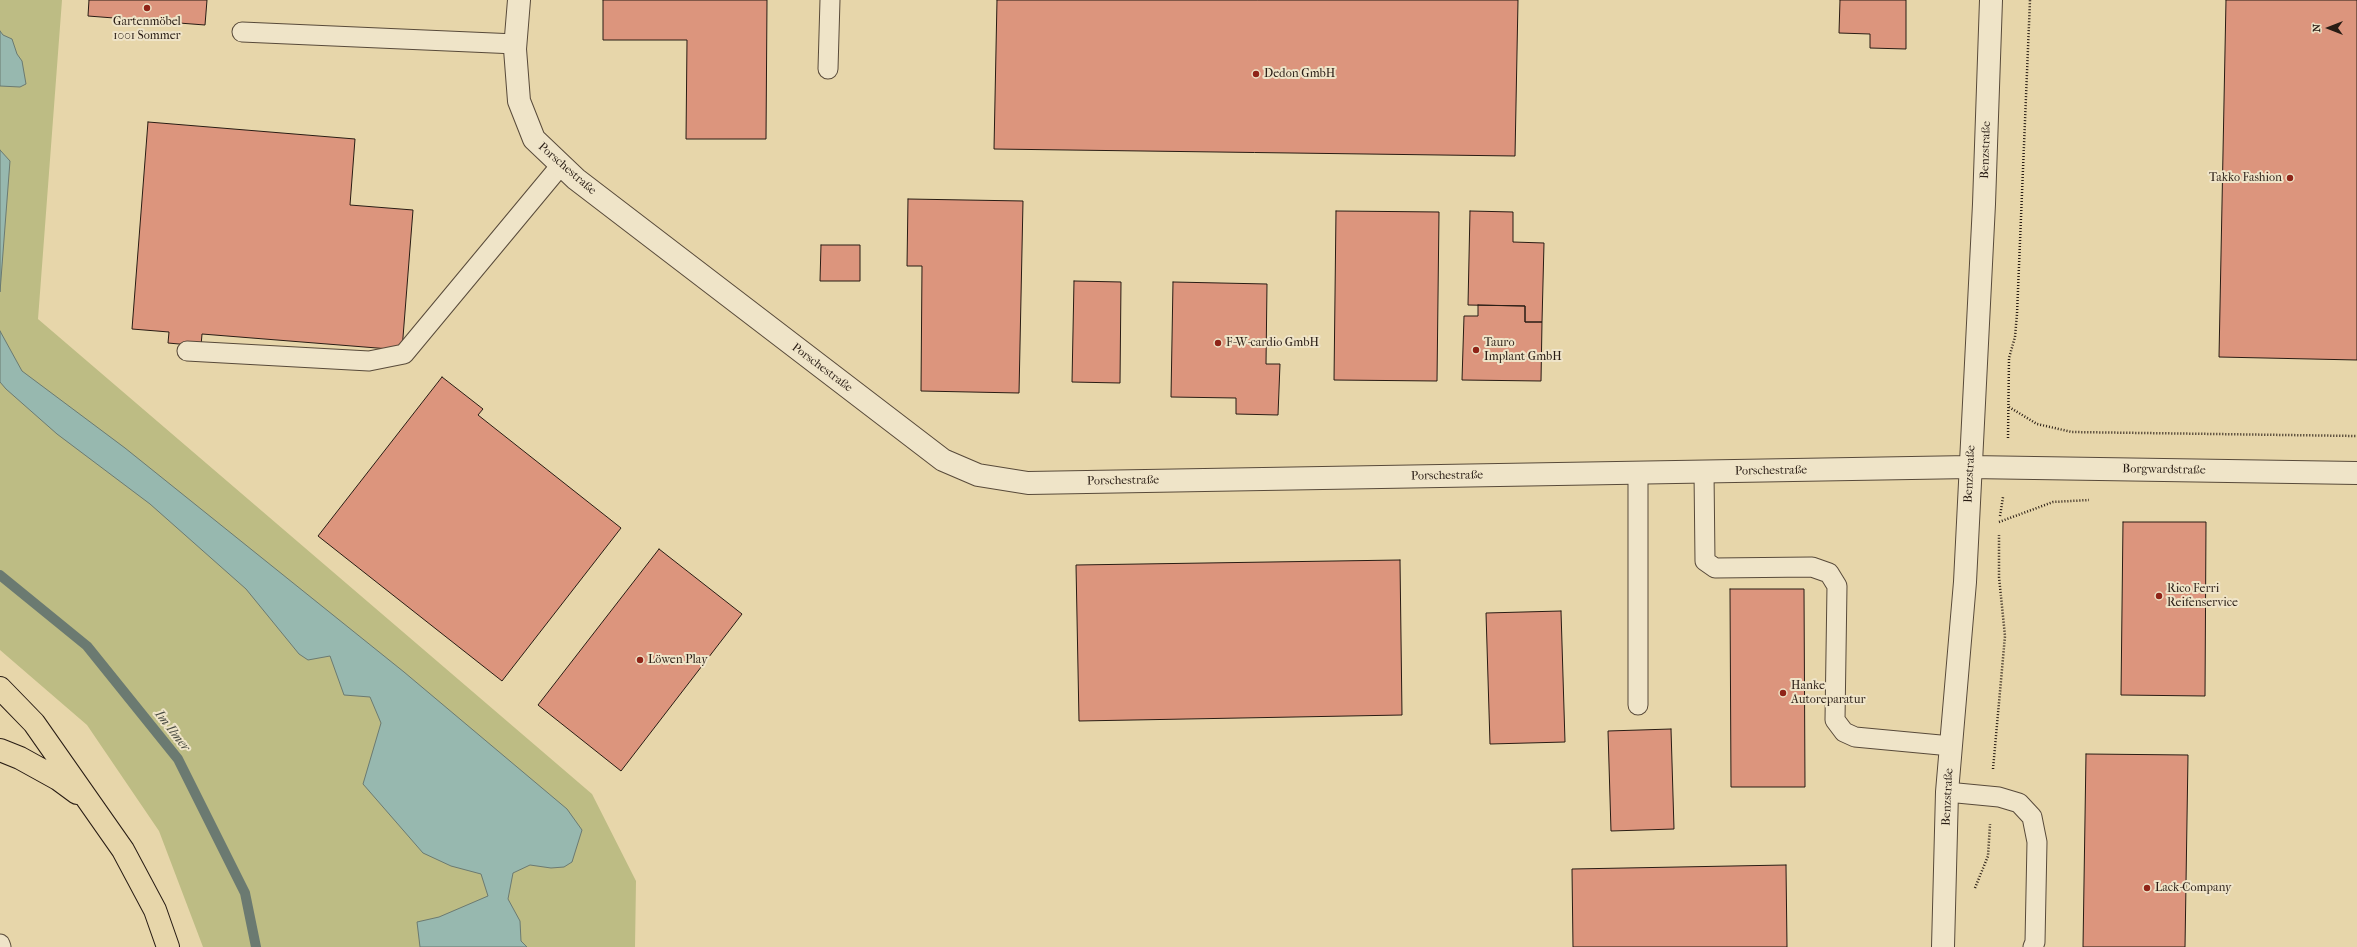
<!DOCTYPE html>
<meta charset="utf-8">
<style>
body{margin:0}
#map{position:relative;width:2357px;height:947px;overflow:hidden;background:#e7d6aa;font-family:"IM FELL French Canon",serif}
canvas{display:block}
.north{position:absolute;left:2309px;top:8px;width:40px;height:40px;-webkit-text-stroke:3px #efe4c8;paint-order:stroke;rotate:270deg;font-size:11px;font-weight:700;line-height:16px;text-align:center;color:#281c14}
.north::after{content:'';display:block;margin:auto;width:14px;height:18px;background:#281c14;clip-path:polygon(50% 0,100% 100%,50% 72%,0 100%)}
</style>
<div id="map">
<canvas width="2357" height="947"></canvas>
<div class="north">N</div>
</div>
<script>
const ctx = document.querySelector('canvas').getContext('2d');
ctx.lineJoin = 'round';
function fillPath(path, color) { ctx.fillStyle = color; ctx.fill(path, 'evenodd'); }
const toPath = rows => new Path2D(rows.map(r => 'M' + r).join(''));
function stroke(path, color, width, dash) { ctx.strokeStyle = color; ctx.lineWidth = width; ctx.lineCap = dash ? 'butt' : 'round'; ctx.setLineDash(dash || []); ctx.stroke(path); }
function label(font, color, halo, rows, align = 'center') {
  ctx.font = font + ' "IM FELL French Canon",serif'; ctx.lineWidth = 4; ctx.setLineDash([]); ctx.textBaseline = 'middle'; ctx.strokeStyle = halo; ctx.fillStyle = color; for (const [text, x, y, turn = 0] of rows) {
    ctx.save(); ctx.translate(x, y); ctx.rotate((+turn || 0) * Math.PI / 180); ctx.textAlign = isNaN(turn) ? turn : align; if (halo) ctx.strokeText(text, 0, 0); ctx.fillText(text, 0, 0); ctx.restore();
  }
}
fillPath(toPath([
 [0,0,62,0,38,319,592,794,636,881,635,947,203,947,159,831,87,725,0,650]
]), '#bdbc84');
const water = toPath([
 [0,31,3,35,12,39,17,54,22,61,26,84,20,87,0,86,0,31],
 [0,150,10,161,0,292,0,150],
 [0,331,22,371,125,448,404,672,567,809,582,830,572,862,564,867,551,868,530,865,513,873,508,899,520,921,521,941,527,947,420,947,417,922,439,917,488,896,481,874,451,866,423,853,363,784,381,723,370,697,344,695,330,656,308,660,299,654,246,589,150,504,57,434,6,389,0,382,0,331]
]);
fillPath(water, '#97b8af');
stroke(water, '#6b7a71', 1);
stroke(toPath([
 [0,575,87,646,178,759,245,893,256,947]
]), '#6b7a71', 10);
const building = toPath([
 [89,0,207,0,205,25,88,16,89,0],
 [603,0,767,0,766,139,686,139,687,40,603,40,603,0],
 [997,0,1518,0,1515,156,994,149,997,0],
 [1840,0,1906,0,1906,49,1870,48,1870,34,1839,33,1840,0],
 [2226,0,2357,0,2357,360,2219,357,2226,0],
 [148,122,355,139,350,205,413,210,402,350,202,334,201,346,168,343,169,332,132,329,148,122],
 [908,199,1023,201,1019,393,921,391,922,266,907,266,908,199],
 [1336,211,1439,212,1437,381,1334,380,1336,211],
 [1470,211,1513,212,1513,242,1544,243,1542,322,1525,322,1525,306,1468,305,1470,211],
 [821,245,860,245,860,281,820,281,821,245],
 [1074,281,1121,282,1120,383,1072,382,1074,281],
 [1173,282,1267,284,1266,364,1280,364,1278,415,1236,414,1236,398,1171,397,1173,282],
 [1478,305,1525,306,1525,322,1542,322,1541,381,1462,380,1464,316,1478,316,1478,305],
 [442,377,483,409,478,415,621,528,502,681,318,536,442,377],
 [2123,522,2206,522,2205,696,2121,695,2123,522],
 [659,549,742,614,621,771,538,705,659,549],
 [1400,560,1402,715,1079,721,1076,565,1400,560],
 [1730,589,1804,589,1805,787,1731,787,1730,589],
 [1561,611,1565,742,1490,744,1486,613,1561,611],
 [1671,729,1674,829,1611,831,1608,731,1671,729],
 [2086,754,2188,755,2185,947,2083,947,2086,754],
 [1786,865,1787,947,1573,947,1572,869,1786,865]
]);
fillPath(building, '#dc957d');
stroke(building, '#281c14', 1);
const service = toPath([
 [242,32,516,44],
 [828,69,830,0],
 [187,351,369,361,404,354,561,165],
 [1704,472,1705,561,1715,568,1812,567,1829,573,1837,586,1835,720,1844,732,1855,737,1951,746],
 [1638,473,1638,705],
 [1947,792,1999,797,2019,803,2032,817,2037,842,2035,942,2033,947],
 [0,944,1,947]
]);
const minor = toPath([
 [519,0,515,49,519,101,534,139,576,179,943,460,978,475,1028,483,1970,467,2357,473],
 [1943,947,1947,792,1965,582,1984,204,1991,0]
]);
const motorway = toPath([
 [0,688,34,723,123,850,155,910,168,947],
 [0,750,20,758,58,779,77,793]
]);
stroke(service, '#584a3a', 21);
stroke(minor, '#584a3a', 24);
stroke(motorway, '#281c14', 24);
stroke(toPath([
 [2009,407,2037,424,2072,432,2357,436],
 [2008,438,2009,358,2015,337,2017,314,2030,0],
 [2000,516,2003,497],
 [1999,522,2053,502,2089,500],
 [1993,769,2005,636,1999,577,1999,535],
 [1975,888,1988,856,1990,824]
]), '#281c14', 2.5, [1, 2]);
stroke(service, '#efe4c8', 19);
stroke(minor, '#efe4c8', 22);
stroke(motorway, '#e7d6aa', 22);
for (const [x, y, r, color] of [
 [147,8,4,"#8f2418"],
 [1256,74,4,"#8f2418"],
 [2290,178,4,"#8f2418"],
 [1218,343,4,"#8f2418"],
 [1476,350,4,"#8f2418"],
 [2159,596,4,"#8f2418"],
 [640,660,4,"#8f2418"],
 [1783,693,4,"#8f2418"],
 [2147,888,4,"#8f2418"]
]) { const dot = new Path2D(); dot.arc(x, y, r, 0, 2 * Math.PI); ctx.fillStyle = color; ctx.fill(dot); stroke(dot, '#efe4c8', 1.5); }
label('12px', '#281c14', '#efe4c8', [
 ["Gartenmöbel",147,22,"center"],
 ["1001 Sommer",147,36,"center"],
 ["Dedon GmbH",1264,74],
 ["Takko Fashion",2282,178,"right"],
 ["F-W-cardio GmbH",1226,343],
 ["Tauro",1484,343],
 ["Implant GmbH",1484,357],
 ["Rico Ferri",2167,589],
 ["Reifenservice",2167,603],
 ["Löwen Play",648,660],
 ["Hanke",1791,686],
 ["Autoreparatur",1791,700],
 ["Lack-Company",2155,888]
], 'left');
label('12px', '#281c14', '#efe4c8', [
 ["Benzstraße",1986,150,-88],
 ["Porschestraße",567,169,41],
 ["Porschestraße",822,368,37],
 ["Borgwardstraße",2164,470,1],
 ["Porschestraße",1771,471,-1],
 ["Benzstraße",1970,474,-87],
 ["Porschestraße",1447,476,-1],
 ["Porschestraße",1123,481,-1],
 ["Benzstraße",1948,797,-87]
]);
label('italic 13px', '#494b42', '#efe4c8', [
 ["Im Ilmer",172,731,52]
]);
</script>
